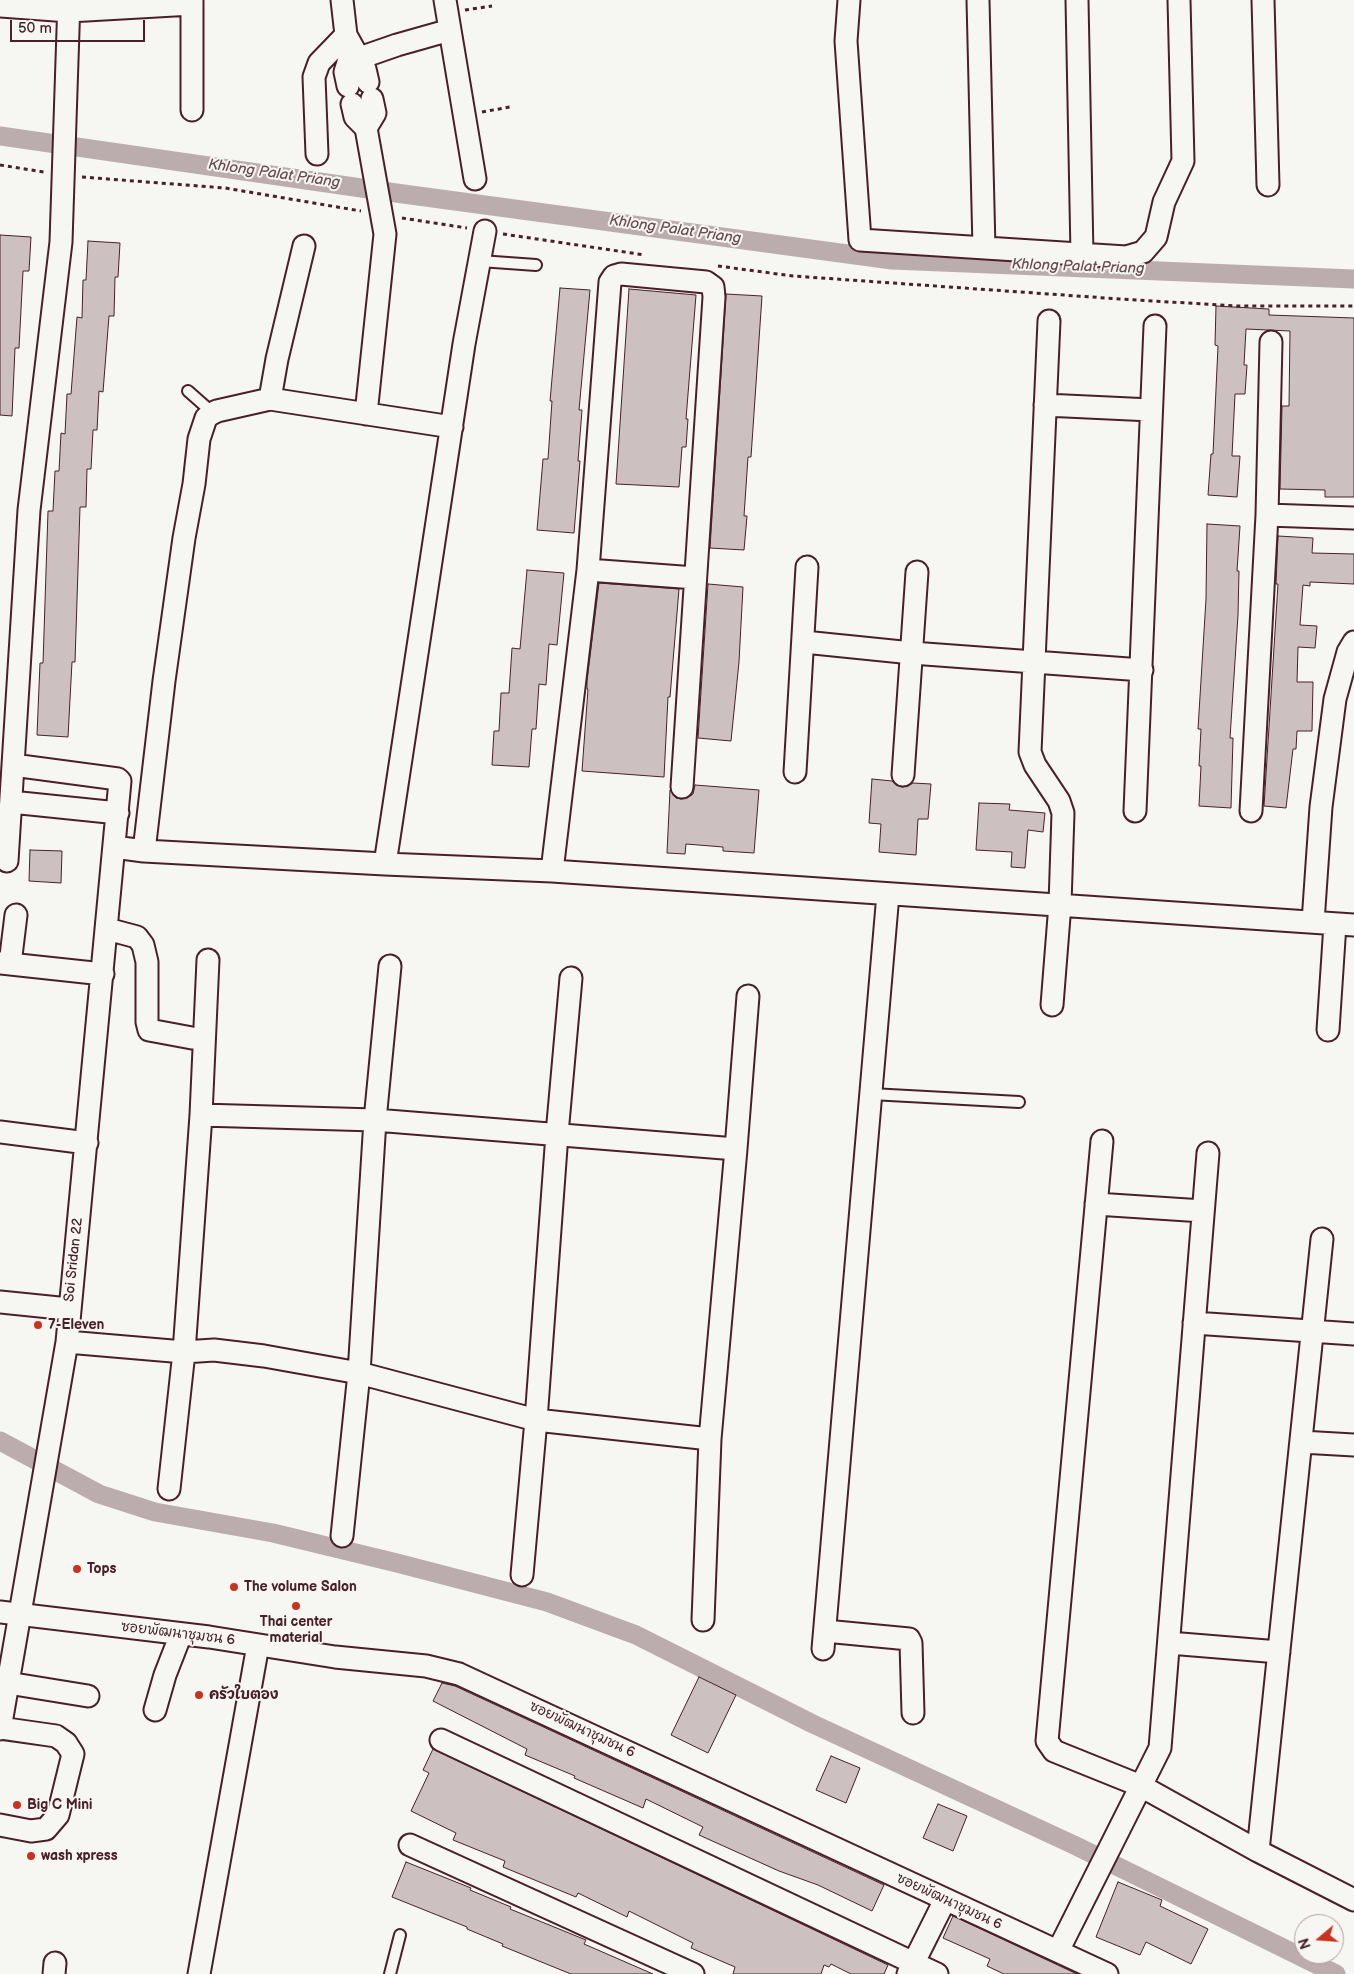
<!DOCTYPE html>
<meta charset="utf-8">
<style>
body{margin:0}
#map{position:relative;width:1354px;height:1974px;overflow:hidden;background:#f6f6f2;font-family:"Balsamiq Sans",sans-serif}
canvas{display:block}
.north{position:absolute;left:1294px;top:1914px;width:50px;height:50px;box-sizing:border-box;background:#f6f6f2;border:1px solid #b1a0a2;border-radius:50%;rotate:252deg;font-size:14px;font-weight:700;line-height:20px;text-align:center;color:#4a1f2b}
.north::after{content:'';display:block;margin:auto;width:18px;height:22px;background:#c8321e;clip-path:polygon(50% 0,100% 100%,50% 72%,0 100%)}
.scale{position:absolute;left:10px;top:20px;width:135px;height:22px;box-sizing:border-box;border:2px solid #4a1f2b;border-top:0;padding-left:6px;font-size:15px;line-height:18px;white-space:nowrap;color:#4a1f2b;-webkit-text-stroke:4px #f6f6f2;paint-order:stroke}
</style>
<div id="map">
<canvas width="1354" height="1974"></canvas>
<div class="north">N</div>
<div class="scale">50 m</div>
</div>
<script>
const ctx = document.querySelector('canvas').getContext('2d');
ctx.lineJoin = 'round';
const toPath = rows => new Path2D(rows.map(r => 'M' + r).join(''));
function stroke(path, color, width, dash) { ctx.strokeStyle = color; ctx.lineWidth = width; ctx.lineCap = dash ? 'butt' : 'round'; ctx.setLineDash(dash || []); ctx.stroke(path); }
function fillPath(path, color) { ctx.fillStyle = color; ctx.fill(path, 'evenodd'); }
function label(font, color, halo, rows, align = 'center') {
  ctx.font = font + ' "Balsamiq Sans","Playpen Sans Thai",sans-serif'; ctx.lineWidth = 4; ctx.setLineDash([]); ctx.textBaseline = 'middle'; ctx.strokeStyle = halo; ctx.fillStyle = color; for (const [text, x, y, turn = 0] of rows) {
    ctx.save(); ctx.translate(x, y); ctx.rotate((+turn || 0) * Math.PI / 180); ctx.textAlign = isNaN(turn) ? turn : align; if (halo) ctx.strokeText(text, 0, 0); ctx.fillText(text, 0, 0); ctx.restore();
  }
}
stroke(toPath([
 [0,136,396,193,892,260,1354,279],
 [0,1441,99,1494,155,1512,273,1533,397,1563,547,1602,636,1635,813,1724,1074,1845,1336,1974]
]), '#bbadae', 19);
const building = toPath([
 [0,235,31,237,29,271,23,271,19,348,15,348,12,416,0,415,0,235],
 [88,241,120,243,118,277,115,277,114,316,109,316,103,392,99,391,97,430,93,430,91,469,87,469,86,507,80,507,75,662,72,662,68,737,37,735,40,663,43,663,48,511,53,511,55,471,59,471,61,433,65,434,67,394,71,394,77,317,82,318,83,280,86,280,88,241],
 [560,288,590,290,579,410,582,410,578,461,580,461,574,533,537,530,543,459,548,459,552,401,550,401,560,288],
 [629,289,696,295,686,419,688,419,686,447,682,447,679,487,616,484,629,289],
 [726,294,762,296,751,457,748,457,744,516,747,516,744,550,710,548,726,294],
 [1216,306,1269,309,1269,315,1354,318,1354,497,1325,497,1325,490,1280,489,1282,406,1289,406,1290,331,1246,329,1244,365,1247,365,1245,394,1235,394,1232,456,1240,456,1237,497,1208,495,1211,454,1213,454,1218,346,1215,345,1216,306],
 [1207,524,1240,526,1237,571,1239,571,1238,615,1230,738,1233,738,1231,808,1199,806,1201,766,1199,766,1201,729,1198,729,1206,599,1207,524],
 [1278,536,1313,538,1312,553,1354,554,1354,584,1310,582,1310,586,1303,585,1300,625,1317,626,1315,648,1298,647,1297,682,1313,682,1312,731,1297,731,1296,749,1293,749,1286,808,1264,806,1278,584,1276,584,1278,536],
 [527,570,564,573,557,645,549,644,546,685,539,684,536,729,532,729,529,767,492,765,494,731,499,731,501,693,509,693,512,648,520,649,527,570],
 [599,583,679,589,670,697,668,697,664,777,582,771,588,689,587,689,587,681,599,583],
 [708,584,743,587,739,662,731,741,698,738,708,584],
 [872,779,892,781,896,785,902,787,908,786,913,783,931,784,928,819,918,819,916,855,879,852,881,824,869,823,872,779],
 [695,785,759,790,754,853,723,851,723,847,686,844,685,854,667,853,670,790,676,798,681,799,687,798,693,794,695,785],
 [979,803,1010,804,1009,810,1045,813,1043,832,1028,830,1025,868,1011,867,1012,852,976,850,979,803],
 [30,850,62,851,61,883,29,881,30,850],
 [699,1677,736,1695,708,1753,671,1735,699,1677],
 [442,1683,455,1686,884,1885,872,1911,818,1885,779,1871,699,1835,703,1827,646,1799,643,1808,574,1778,575,1776,525,1755,527,1749,433,1701,442,1683],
 [433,1749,888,1965,884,1974,851,1974,831,1964,829,1967,824,1965,821,1974,733,1974,735,1967,691,1948,693,1943,629,1911,627,1917,578,1893,576,1897,503,1867,505,1861,453,1840,456,1833,411,1811,429,1773,423,1770,433,1749],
 [831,1756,860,1768,846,1803,816,1790,831,1756],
 [938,1804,967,1816,953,1851,923,1838,938,1804],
 [406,1862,471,1888,470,1890,511,1907,510,1909,586,1940,584,1944,653,1974,571,1974,502,1946,503,1944,467,1929,467,1927,392,1897,406,1862],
 [1118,1882,1162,1900,1160,1906,1208,1929,1191,1964,1146,1942,1140,1955,1096,1937,1118,1882],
 [953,1916,1077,1974,1004,1974,987,1966,990,1959,943,1938,953,1916]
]);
fillPath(building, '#ccc1c0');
stroke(building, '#4a1f2b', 1);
const service = toPath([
 [480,261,536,265],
 [188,391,205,406,211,414],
 [871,1094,1019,1102],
 [390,1974,400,1935]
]);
const minor = toPath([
 [192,0,192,110],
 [342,0,346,35,365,69,368,82],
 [445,0,450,30],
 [849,0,846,41,860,240,1126,257,1143,252,1156,237,1164,202,1183,161,1179,0],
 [978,0,984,248],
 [1077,0,1082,254],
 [1263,0,1268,185],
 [0,6,69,11,192,4],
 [348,62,397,45,450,30,475,179],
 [348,86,345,72,352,50],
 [352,104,355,117,366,128,385,234,366,414],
 [366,128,375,113,372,99],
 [317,154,314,77,319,63,346,35],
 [1049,321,1030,752,1035,765,1059,801,1063,813,1060,904,1052,1005],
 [270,399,452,427],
 [1045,405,1151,410],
 [1267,515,1354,518],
 [588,570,695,578],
 [804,642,912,653,1142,670],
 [795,772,807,567],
 [903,775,917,572],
 [11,802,118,813],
 [1135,811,1155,326],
 [1251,811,1267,515,1271,342],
 [114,847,144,851,385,864,552,871,1354,925],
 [144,851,164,681,184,538,194,484,199,439,206,418,211,414,217,411,270,399,277,359,304,246],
 [7,861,29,510,61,242,69,0],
 [385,864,464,344,485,231],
 [552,871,588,570,610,282,614,276,621,274,706,282,713,287,714,297,682,787],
 [1313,922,1321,807,1335,699,1348,652,1354,642],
 [107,929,137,937,143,945,147,962,147,1022,149,1030,192,1038],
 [0,963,103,974],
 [10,964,16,915],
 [1328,1030,1335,924],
 [201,1115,375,1120,736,1149],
 [0,1132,87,1143],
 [1102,1141,1047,1741,1054,1751,1141,1786,1258,1851,1354,1900],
 [1096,1204,1203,1211],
 [0,1302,69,1309],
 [1194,1323,1354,1334],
 [67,1342,184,1352,214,1350,264,1356,359,1373,536,1420,710,1439],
 [1301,1442,1354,1445],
 [169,1489,184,1352,201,1115,208,960],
 [342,1536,359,1373,375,1120,390,966],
 [522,1575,536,1420,557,1134,571,978],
 [0,1612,209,1637,335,1657,426,1666,459,1674,1107,1974],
 [703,1620,710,1439,736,1149,748,996],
 [825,1631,909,1639,911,1643,913,1713],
 [1169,1643,1279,1652],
 [823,1649,888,894],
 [8,1683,88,1696],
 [155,1710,165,1675,181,1634],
 [0,1729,67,1342,120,781,118,779,13,765],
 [441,1740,937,1974],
 [0,1825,31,1831,46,1829,58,1815,73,1754,66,1743,56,1736,0,1728],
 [410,1845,693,1974],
 [1258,1851,1322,1239],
 [1058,1951,1160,1748,1208,1153],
 [54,1974,55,1963],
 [199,1974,258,1645],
 [908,1974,945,1900]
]);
stroke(service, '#4a1f2b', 14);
stroke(minor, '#4a1f2b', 25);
stroke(toPath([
 [465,10,492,6],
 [482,112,510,107],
 [0,165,44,172],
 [82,177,225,188,361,211],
 [402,218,467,228],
 [503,234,645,255],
 [718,266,793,276,1120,299,1237,306,1354,306]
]), '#4a1f2b', 3, [4, 4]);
stroke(service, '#f6f6f2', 10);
stroke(minor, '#f6f6f2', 21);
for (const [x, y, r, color] of [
 [38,1325,5,"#c8321e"],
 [77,1569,5,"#c8321e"],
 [234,1587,5,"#c8321e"],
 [296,1606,5,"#c8321e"],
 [199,1695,5,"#c8321e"],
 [17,1805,5,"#c8321e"],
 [31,1856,5,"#c8321e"]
]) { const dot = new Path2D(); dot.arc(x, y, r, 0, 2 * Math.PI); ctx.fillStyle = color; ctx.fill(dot); stroke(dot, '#f6f6f2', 2); }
label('14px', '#4a1f2b', '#f6f6f2', [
 ["Soi Sridan 22",74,1260,-84],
 ["ซอยพัฒนาชุมชน 6",178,1634,7],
 ["ซอยพัฒนาชุมชน 6",582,1730,25],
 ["ซอยพัฒนาชุมชน 6",949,1902,25]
]);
label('bold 14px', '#4a1f2b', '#f6f6f2', [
 ["7-Eleven",48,1325],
 ["Tops",87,1569],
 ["The volume Salon",244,1587],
 ["Thai center",296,1622,"center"],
 ["material",296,1638,"center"],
 ["ครัวใบตอง",209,1695],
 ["Big C Mini",27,1805],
 ["wash xpress",41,1856]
], 'left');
label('italic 15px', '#6c4a52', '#f6f6f2', [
 ["Khlong Palat Priang",274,174,8],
 ["Khlong Palat Priang",675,230,8],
 ["Khlong Palat Priang",1078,267,2]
]);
</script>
